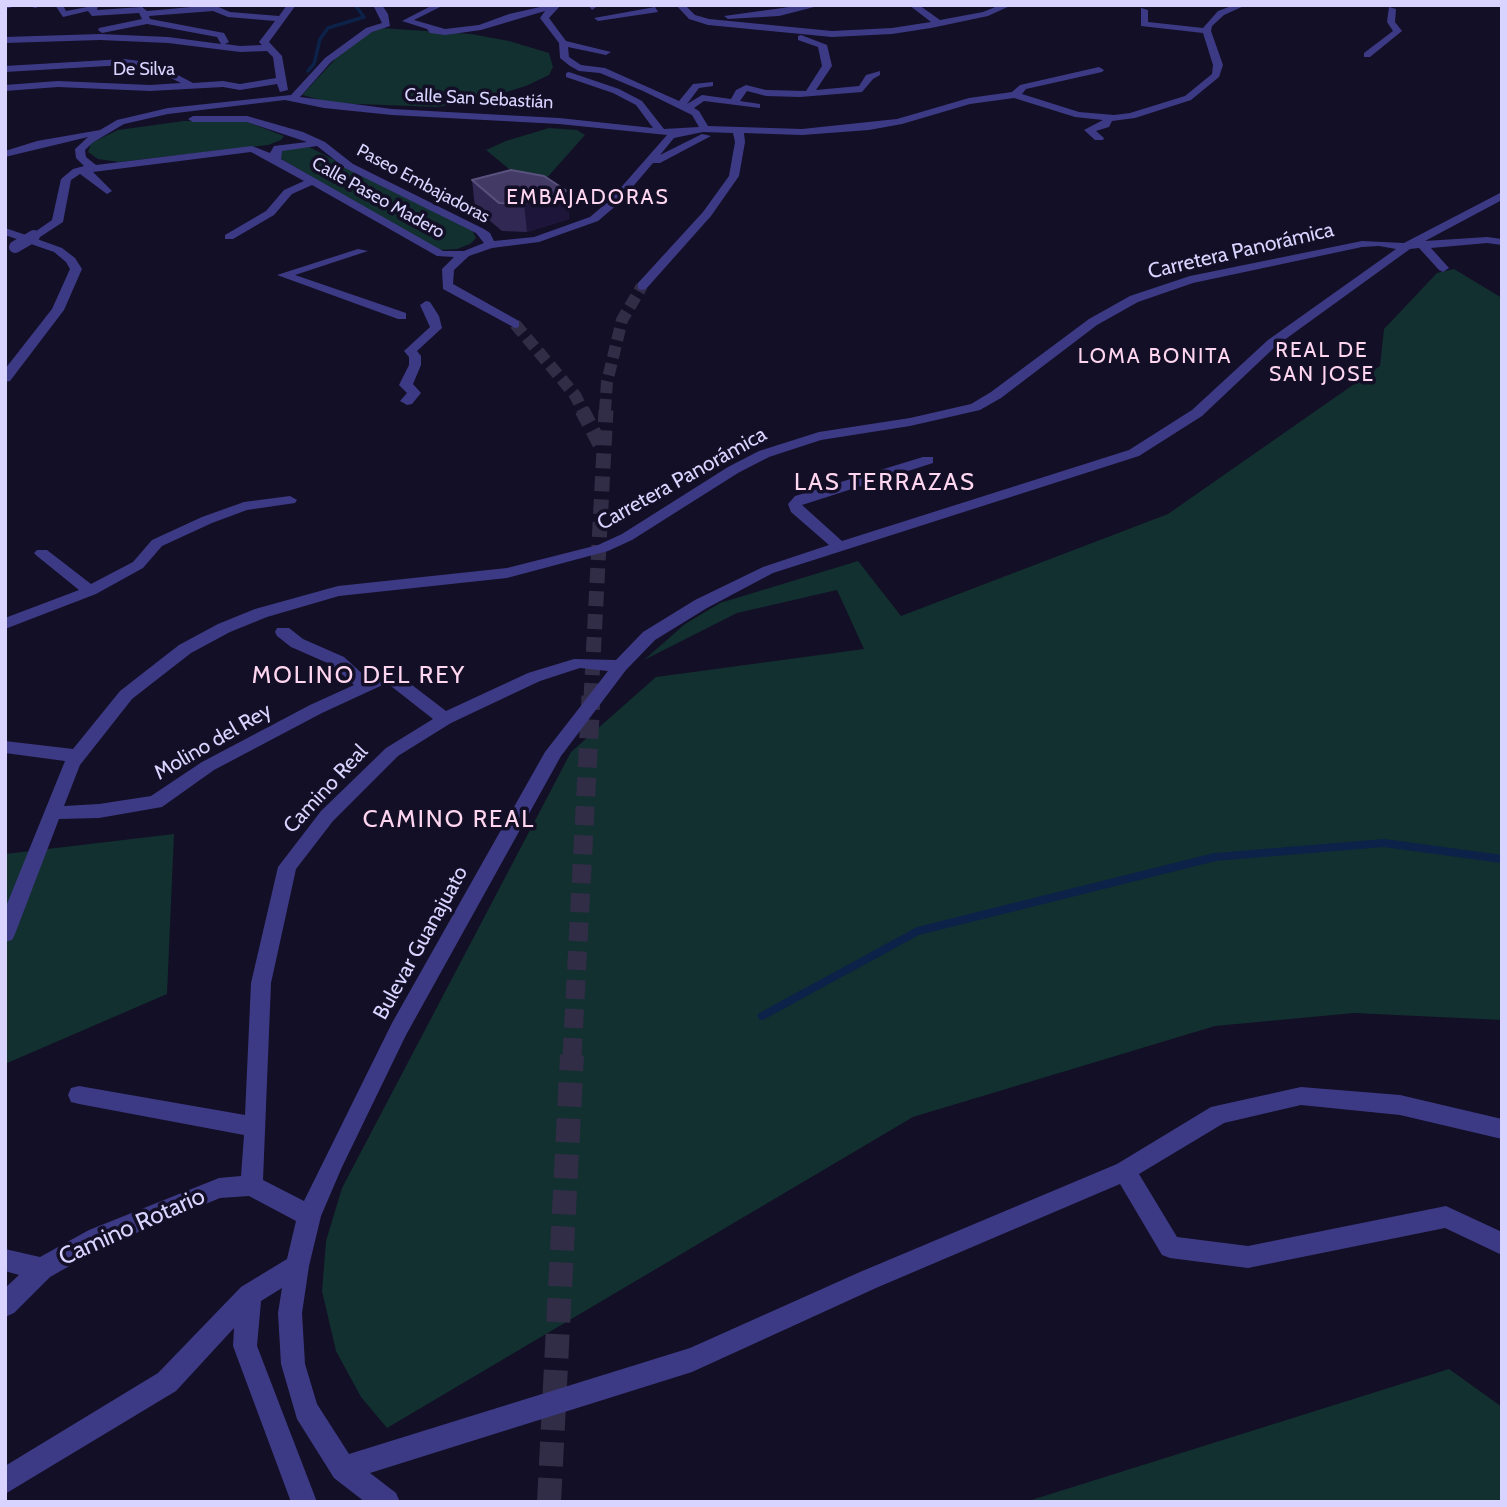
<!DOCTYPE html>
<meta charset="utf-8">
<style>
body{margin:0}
#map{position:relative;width:1507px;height:1507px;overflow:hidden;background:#130f26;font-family:Cabin,sans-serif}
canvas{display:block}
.frame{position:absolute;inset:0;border:7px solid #d9d4ff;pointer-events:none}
</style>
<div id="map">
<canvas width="1507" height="1507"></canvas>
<div class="frame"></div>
</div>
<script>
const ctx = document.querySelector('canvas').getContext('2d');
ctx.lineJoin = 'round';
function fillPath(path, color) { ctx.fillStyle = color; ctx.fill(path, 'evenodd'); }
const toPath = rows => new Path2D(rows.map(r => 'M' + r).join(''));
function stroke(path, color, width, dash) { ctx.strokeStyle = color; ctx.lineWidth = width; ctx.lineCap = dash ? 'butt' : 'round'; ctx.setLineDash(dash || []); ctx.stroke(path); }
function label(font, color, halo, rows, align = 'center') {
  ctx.font = font + ' Cabin,sans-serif'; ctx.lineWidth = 7; ctx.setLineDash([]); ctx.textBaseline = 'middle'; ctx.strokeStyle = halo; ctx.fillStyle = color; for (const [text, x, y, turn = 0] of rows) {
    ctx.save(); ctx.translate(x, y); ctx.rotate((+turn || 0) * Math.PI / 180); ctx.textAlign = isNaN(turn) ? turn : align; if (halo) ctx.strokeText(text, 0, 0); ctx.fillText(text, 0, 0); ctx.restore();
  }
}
fillPath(toPath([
 [381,28,471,34,509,41,549,53,553,67,549,75,526,86,480,100,437,107,331,103,302,95,352,41],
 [233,120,245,121,284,136,281,140,268,145,119,162,98,159,88,152,91,143,118,130,184,121],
 [549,128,577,130,585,135,544,181,526,183,486,150,506,141],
 [309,147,472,230,476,238,470,244,457,249,442,250,428,247,280,158,282,150],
 [1454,269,1502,298,1502,1020,1354,1013,1215,1026,913,1117,387,1428,361,1397,336,1351,322,1291,326,1241,342,1188,571,752,656,677,864,649,837,590,737,613,644,660,685,624,720,603,858,561,901,616,1168,514,1380,366,1384,329,1437,273],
 [174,834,167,994,5,1064,5,854],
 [1449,1369,1502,1407,1502,1502,1025,1502]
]), '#12302f');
stroke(toPath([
 [308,71,314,64,320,39,328,28,364,17,355,5]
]), '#0c2248', 3.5);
stroke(toPath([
 [762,1016,918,931,1215,857,1384,843,1502,859]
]), '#0c2248', 8);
stroke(toPath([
 [515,324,575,395,583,411],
 [605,411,607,382,622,320,642,286]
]), '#312d47', 12, [12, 6]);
stroke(toPath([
 [582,410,603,450],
 [591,698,606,410]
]), '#312d47', 15, [15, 8]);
stroke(toPath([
 [572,1057,591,696]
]), '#312d47', 19, [19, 10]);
stroke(toPath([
 [549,1502,572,1055]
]), '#312d47', 24, [24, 12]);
fillPath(toPath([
 [5,5,20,5,5,9,5,5],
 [25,5,40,5,36,8,25,5],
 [55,5,63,5,66,11,98,5,97,10,142,7,147,11,214,5,230,12,279,16,287,5,296,5,269,42,282,56,288,90,280,92,277,84,240,90,223,87,150,91,58,87,5,91,5,85,58,81,150,85,181,83,150,68,124,65,5,72,5,66,124,59,155,63,193,83,223,81,240,84,276,78,273,57,267,51,240,52,168,43,100,40,5,43,5,37,100,34,168,37,221,44,217,37,147,24,102,33,98,30,99,28,142,19,139,13,92,16,88,11,63,17,55,5],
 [213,11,228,17,275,21,259,42,262,45,240,46,225,44,229,42,224,33,150,19,149,16,213,11],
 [373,5,382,5,388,14,390,26,372,32,331,62,300,97,392,109,559,118,653,128,636,105,613,93,566,77,566,73,569,72,619,89,642,101,664,129,699,127,692,115,643,91,600,73,579,71,570,66,560,58,559,43,540,18,545,11,481,30,445,35,430,33,427,29,402,21,433,5,444,5,414,20,445,29,479,25,509,14,549,5,561,5,549,18,566,41,611,52,606,55,568,47,569,57,581,65,605,68,679,101,693,84,713,82,713,86,699,88,687,104,702,95,731,99,736,90,746,85,766,90,806,91,822,66,818,47,798,40,798,36,801,35,827,45,832,66,816,90,859,86,866,75,880,71,880,75,873,79,862,92,800,97,766,96,747,91,740,101,760,104,760,108,704,101,694,108,699,111,708,126,802,129,897,119,969,98,1012,92,1020,85,1099,67,1104,70,1102,72,1026,89,1022,94,1079,112,1114,115,1130,113,1185,96,1212,74,1213,65,1203,33,1141,26,1141,8,1148,10,1148,22,1203,28,1218,11,1234,5,1246,5,1224,15,1212,26,1211,31,1223,65,1219,77,1191,100,1135,118,1112,121,1109,127,1096,131,1104,138,1103,140,1095,140,1084,130,1103,120,1075,117,1014,98,970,104,902,124,869,130,802,135,744,133,745,142,739,176,711,216,646,289,642,290,638,289,638,283,703,212,729,176,735,142,733,133,703,132,674,138,660,155,702,134,711,136,660,163,653,163,618,204,598,221,539,242,492,248,469,256,454,270,453,284,519,321,519,327,515,328,443,289,442,269,454,257,437,256,312,185,292,194,274,215,233,239,225,239,225,235,266,211,284,190,304,181,251,152,93,172,112,191,107,194,80,174,71,180,63,222,37,239,62,248,75,258,82,269,64,310,10,381,5,382,5,369,52,309,70,269,66,262,54,252,5,235,5,228,29,236,52,220,61,179,73,169,84,166,76,158,75,149,88,137,5,157,5,151,37,141,100,130,117,120,168,108,291,95,325,58,366,28,382,23,373,5],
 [285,100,324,108,392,115,559,124,667,135,610,200,590,217,534,237,494,241,490,233,484,229,353,164,325,142,303,132,247,116,193,116,188,119,193,122,247,122,307,142,274,146,270,153,252,146,96,165,86,157,85,150,92,143,124,124,168,114,285,100],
 [317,146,345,168,476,233,484,243,464,251,443,251,281,159,282,151,317,146],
 [588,5,596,5,596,7,592,10,588,5],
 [676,5,685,5,695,15,709,19,832,31,892,28,931,22,909,5,919,5,940,20,983,12,1000,5,1012,5,988,16,931,28,892,34,832,37,708,25,689,19,676,5],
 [804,5,822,5,779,16,728,19,724,16,804,5],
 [655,7,658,12,598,21,594,18,655,7],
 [1389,7,1396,9,1395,22,1402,31,1370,57,1364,57,1364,53,1393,31,1387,22,1389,7],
 [1502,192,1502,200,1425,241,1487,237,1502,239,1502,245,1487,243,1431,248,1449,268,1443,272,1439,270,1419,248,1410,249,1276,346,1202,416,1139,456,773,573,707,608,655,640,626,670,561,756,406,1035,342,1167,321,1216,309,1266,302,1313,305,1364,317,1404,349,1454,690,1348,860,1272,1117,1164,1211,1107,1301,1087,1400,1095,1502,1119,1502,1139,1400,1115,1301,1105,1224,1123,1139,1174,1177,1237,1248,1246,1446,1206,1502,1232,1502,1255,1445,1228,1248,1268,1170,1258,1162,1255,1120,1184,876,1288,692,1372,370,1473,396,1493,400,1502,365,1502,334,1478,297,1419,281,1364,278,1313,282,1288,261,1301,257,1346,317,1502,291,1502,233,1346,234,1328,176,1391,5,1494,5,1466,158,1373,241,1287,287,1259,296,1221,249,1196,220,1198,105,1246,50,1277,14,1313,5,1317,5,1288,19,1275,5,1271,5,1249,40,1257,89,1230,219,1178,241,1176,244,1135,79,1104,71,1102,68,1095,71,1088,79,1086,245,1115,251,983,278,867,321,811,386,748,433,719,387,683,322,713,214,770,162,807,99,818,59,819,15,934,12,940,5,942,5,909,65,761,5,753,5,741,73,749,120,691,179,645,218,624,255,609,338,586,507,568,598,545,622,534,728,467,759,451,819,432,910,418,971,404,991,392,1089,319,1130,296,1190,276,1362,241,1404,243,1502,192],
 [1379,246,1396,249,1268,340,1192,410,1129,450,842,541,802,505,933,463,933,457,923,457,795,496,788,504,791,512,829,545,763,567,695,600,643,632,616,660,574,659,528,673,446,711,395,672,389,670,368,679,344,657,303,639,289,628,277,628,275,632,277,636,291,647,332,665,354,685,310,705,202,762,151,796,99,804,64,806,80,765,132,699,191,653,230,632,267,617,339,596,507,578,608,551,632,540,738,473,769,457,821,440,910,426,980,410,1001,398,1097,325,1138,302,1193,283,1362,247,1379,246],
 [580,668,608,671,545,752,392,1023,304,1201,263,1180,271,983,296,869,333,821,398,756,451,723,540,681,580,668],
 [358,249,368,251,295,275,406,313,406,319,398,319,277,275,358,249],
 [426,301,430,302,439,316,442,328,417,351,421,356,421,365,413,384,421,393,412,404,407,405,400,401,407,393,399,385,409,365,409,357,404,351,430,327,420,305,426,301],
 [290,496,297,500,295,503,247,510,212,523,162,546,143,568,96,594,5,629,5,618,79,590,37,556,34,553,37,550,47,550,91,584,133,562,152,540,202,517,244,502,290,496]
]), '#3d3a85');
stroke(toPath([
 [15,247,34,236]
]), '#3d3a85', 12);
fillPath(toPath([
 [472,180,567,191,569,219,527,232,502,231,475,208]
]), '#312854');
fillPath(toPath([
 [567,191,569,219,527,232,524,204]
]), '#1d163a');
const building = toPath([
 [511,170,544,176,567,191,524,204,499,203,472,180,511,170]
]);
fillPath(building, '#433a66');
stroke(building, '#5a527e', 2);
label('18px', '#d9d4ff', '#130f26', [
 ["De Silva",144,70],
 ["Calle San Sebastián",479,99,3],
 ["Paseo Embajadoras",423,184,28],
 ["Calle Paseo Madero",378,198,29]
]);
ctx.letterSpacing = '2px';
label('21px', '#ffd6f0', '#130f26', [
 ["EMBAJADORAS",588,198],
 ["REAL DE",1322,351],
 ["SAN JOSE",1322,375],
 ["LOMA BONITA",1155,357]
]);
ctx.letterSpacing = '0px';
label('21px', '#d9d4ff', '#130f26', [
 ["Carretera Panorámica",1241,251,-13],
 ["Carretera Panorámica",682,479,-29],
 ["Molino del Rey",213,742,-30],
 ["Camino Real",326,789,-47],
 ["Bulevar Guanajuato",421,943,-61]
]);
ctx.letterSpacing = '2px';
label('24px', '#ffd6f0', '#130f26', [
 ["LAS TERRAZAS",885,483],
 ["MOLINO DEL REY",359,676],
 ["CAMINO REAL",449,820]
]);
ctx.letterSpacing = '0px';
label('24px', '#d9d4ff', '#130f26', [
 ["Camino Rotario",132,1227,-24]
]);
</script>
